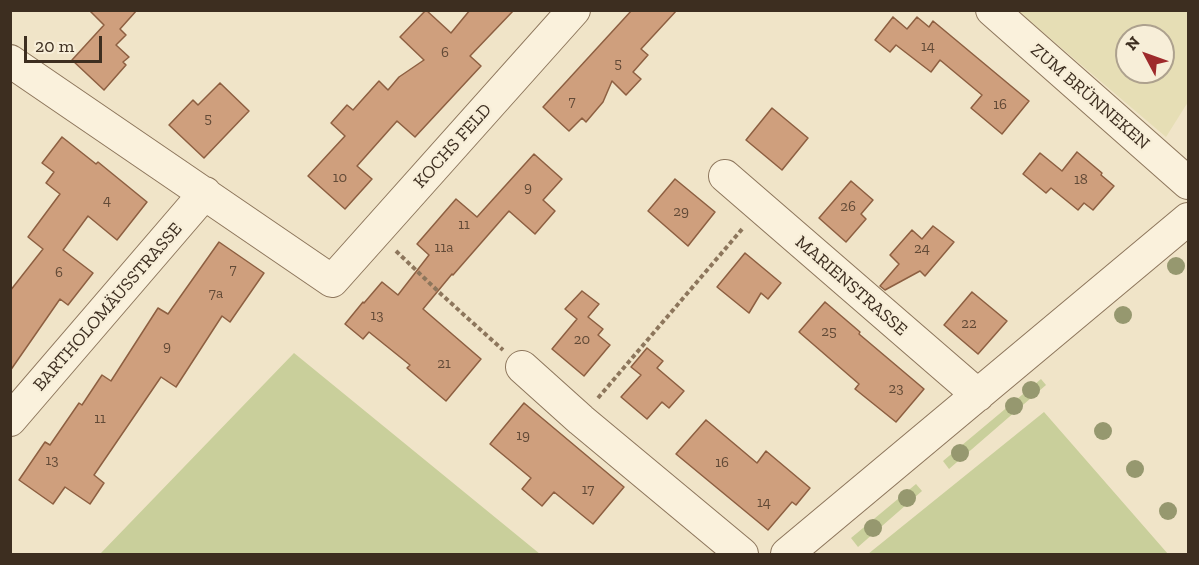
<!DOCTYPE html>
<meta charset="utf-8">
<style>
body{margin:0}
#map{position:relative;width:1199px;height:565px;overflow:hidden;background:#f0e4c8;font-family:"Zilla Slab",serif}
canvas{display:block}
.frame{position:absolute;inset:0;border:12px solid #3d2e20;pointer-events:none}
.north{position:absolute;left:1115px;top:24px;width:60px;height:60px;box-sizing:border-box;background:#f7eed8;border:2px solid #ada18e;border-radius:50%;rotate:311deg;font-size:16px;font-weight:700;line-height:24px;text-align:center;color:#3d2e20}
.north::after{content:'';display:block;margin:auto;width:21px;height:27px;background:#9e2a2b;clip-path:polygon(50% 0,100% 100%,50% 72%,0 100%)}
.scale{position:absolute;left:24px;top:36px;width:78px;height:27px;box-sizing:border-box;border:3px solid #3d2e20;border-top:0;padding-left:8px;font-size:18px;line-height:21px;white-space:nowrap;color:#3d2e20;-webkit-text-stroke:4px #f7eed8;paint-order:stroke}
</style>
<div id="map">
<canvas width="1199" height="565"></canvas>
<div class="frame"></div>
<div class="north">N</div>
<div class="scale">20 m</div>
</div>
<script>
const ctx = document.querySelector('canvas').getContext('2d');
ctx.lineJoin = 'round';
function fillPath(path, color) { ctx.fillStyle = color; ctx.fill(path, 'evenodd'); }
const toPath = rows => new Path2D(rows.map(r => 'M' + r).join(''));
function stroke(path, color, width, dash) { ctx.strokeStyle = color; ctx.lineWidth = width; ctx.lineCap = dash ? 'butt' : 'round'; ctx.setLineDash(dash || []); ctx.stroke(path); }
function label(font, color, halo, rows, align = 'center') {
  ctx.font = font + ' "Zilla Slab",serif'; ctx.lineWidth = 4.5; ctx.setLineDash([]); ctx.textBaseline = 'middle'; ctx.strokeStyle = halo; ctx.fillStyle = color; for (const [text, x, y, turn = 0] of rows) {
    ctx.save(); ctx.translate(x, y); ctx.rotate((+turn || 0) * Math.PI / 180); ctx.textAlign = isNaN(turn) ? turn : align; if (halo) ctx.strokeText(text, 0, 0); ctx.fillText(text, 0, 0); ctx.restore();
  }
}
fillPath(toPath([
 [1018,11,1188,11,1188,102,1166,137],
 [1127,36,1163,36,1163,72,1127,72]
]), '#e6deb5');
fillPath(toPath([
 [294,353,540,554,100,554],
 [1041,379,1046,385,949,469,943,461],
 [1044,412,1168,554,868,554],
 [916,484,922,491,858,547,851,538]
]), '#c9cf9b');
const building = toPath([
 [89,10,137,10,120,29,126,35,116,45,129,57,123,62,126,65,104,90,72,60,104,25,89,10],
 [426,10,451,33,470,10,514,10,470,56,481,66,415,137,397,121,357,166,372,179,345,209,308,176,345,136,331,123,347,105,353,110,379,81,388,90,399,77,424,60,400,37,426,10],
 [632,10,677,10,641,49,648,55,633,72,641,79,626,95,612,81,603,102,586,122,582,118,569,131,543,107,632,10],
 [893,17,907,29,917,17,929,27,933,21,1029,101,1002,134,971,108,982,95,940,60,931,72,896,45,890,52,875,40,893,17],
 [220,83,249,111,204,158,169,125,193,100,198,105,220,83],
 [772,108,808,138,782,170,746,140,772,108],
 [62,137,96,164,98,162,147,202,117,240,88,216,63,250,93,273,68,305,60,299,10,371,10,291,43,249,28,237,60,194,46,183,54,172,42,163,62,137],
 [1077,152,1102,173,1101,175,1114,186,1093,210,1084,203,1078,210,1051,188,1046,193,1023,174,1040,153,1062,171,1077,152],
 [534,154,562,179,543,200,555,211,535,234,509,211,453,275,452,274,423,309,481,359,446,401,407,368,410,365,369,332,363,339,345,324,363,302,364,303,382,282,398,295,429,255,417,244,456,199,477,217,534,154],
 [675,179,715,212,688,246,648,211,675,179],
 [851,181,873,200,861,214,866,219,846,242,819,218,851,181],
 [933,226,954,242,925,276,920,271,885,290,880,286,899,264,890,255,912,230,922,239,933,226],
 [219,242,264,273,230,322,222,316,176,387,161,377,94,475,104,483,90,504,65,487,53,504,19,480,45,442,50,445,79,403,82,405,102,375,111,381,158,308,168,314,219,242],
 [745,253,781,283,768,299,761,293,749,313,717,287,745,253],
 [582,291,599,304,588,317,603,329,598,335,610,345,584,376,552,349,577,319,565,309,582,291],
 [972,292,1007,321,978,354,944,325,972,292],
 [825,302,860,332,859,334,924,389,896,422,855,389,859,384,799,332,825,302],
 [647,348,663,361,657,368,684,391,669,408,662,402,647,419,621,397,641,375,631,367,647,348],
 [524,403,624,487,593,524,554,492,542,506,522,489,531,478,490,444,524,403],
 [706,420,757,463,766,451,810,488,796,505,792,502,768,530,676,454,706,420]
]);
fillPath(building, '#cf9f7d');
stroke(building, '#8d5f41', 1.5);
const street = toPath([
 [992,10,1188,183],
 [10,61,332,281,574,10],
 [725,176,978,395],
 [522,367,581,420,742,554],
 [10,420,205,193],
 [787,554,1188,219]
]);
stroke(street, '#8d765c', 34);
stroke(toPath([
 [396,251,442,295,503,350],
 [598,398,743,228]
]), '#8d765c', 4, [4.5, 3]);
stroke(street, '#faf1dc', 32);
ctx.fillStyle = '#96986f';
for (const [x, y] of [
 [1176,266],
 [1123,315],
 [1031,390],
 [1014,406],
 [1103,431],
 [960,453],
 [1135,469],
 [907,498],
 [1168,511],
 [873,528]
]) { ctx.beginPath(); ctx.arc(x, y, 9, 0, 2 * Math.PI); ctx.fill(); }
label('15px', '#624a37', null, [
 ["14",928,47],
 ["6",445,53],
 ["5",618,64],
 ["7",572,102],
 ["16",1000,105],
 ["5",208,119],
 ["10",340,178],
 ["18",1081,180],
 ["9",528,188],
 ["4",107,201],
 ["26",848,207],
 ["29",681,212],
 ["11",464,225],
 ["11a",444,248],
 ["24",922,249],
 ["7",233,270],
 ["6",59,273],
 ["7a",216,294],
 ["13",377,316],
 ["22",969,324],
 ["25",829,332],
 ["20",582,340],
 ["9",167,347],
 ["21",444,364],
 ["23",896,389],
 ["11",100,419],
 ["19",523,436],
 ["13",52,461],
 ["16",722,463],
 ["17",588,490],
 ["14",764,503]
]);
label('18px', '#3d2e20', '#f7eed8', [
 ["ZUM BRÜNNEKEN",1090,97,41],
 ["KOCHS FELD",453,146,-48],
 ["MARIENSTRASSE",851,286,41],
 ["BARTHOLOMÄUSSTRASSE",108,307,-49]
]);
</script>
